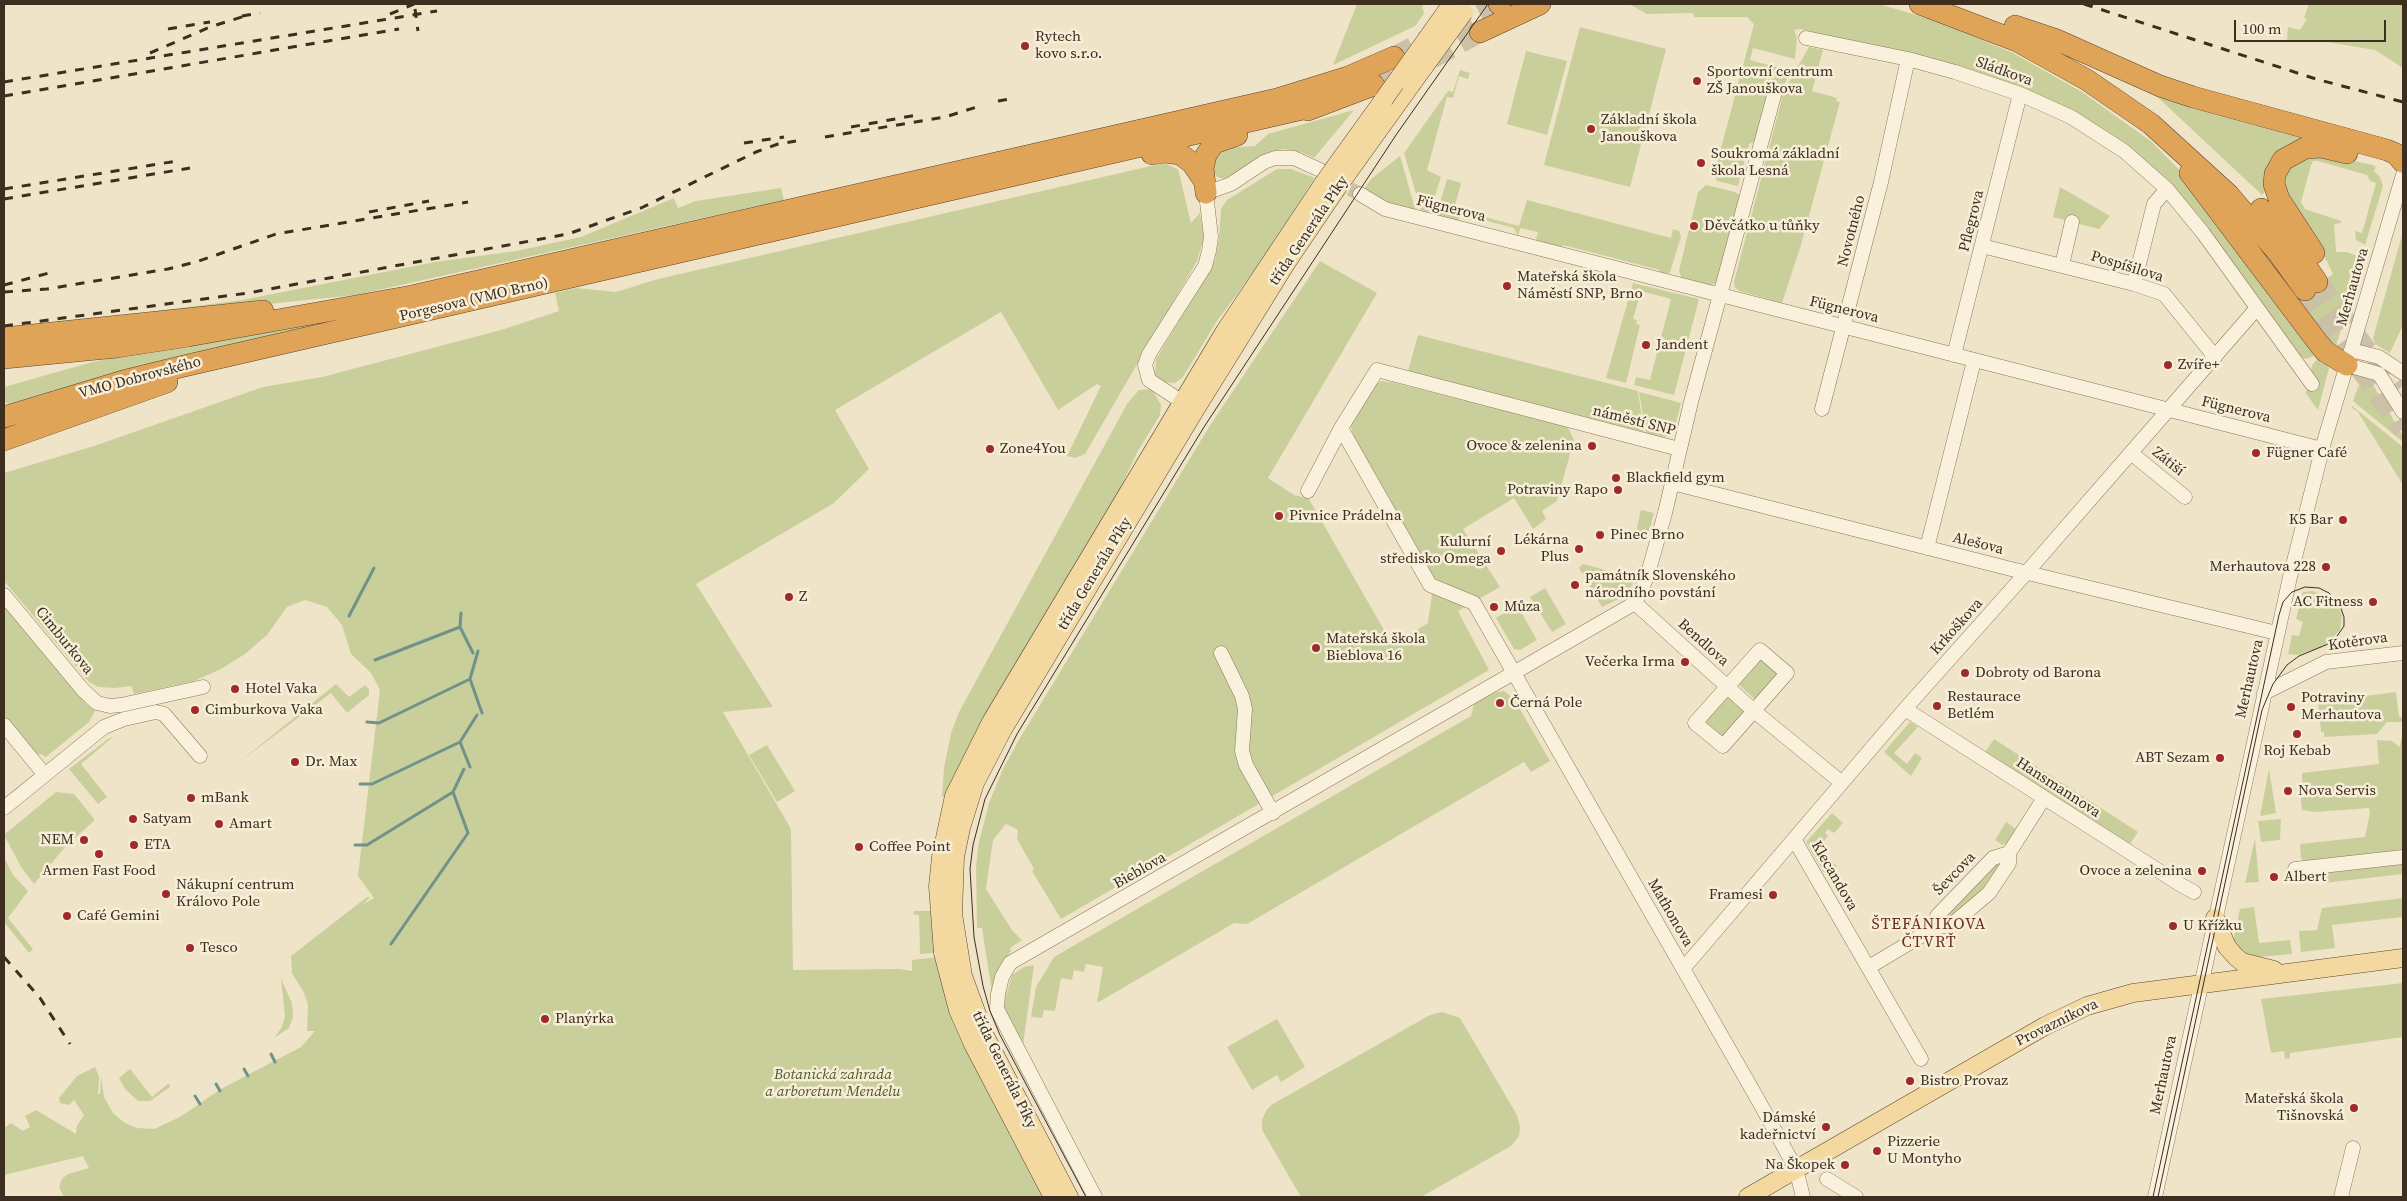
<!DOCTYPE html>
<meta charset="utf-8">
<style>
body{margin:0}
#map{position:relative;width:2407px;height:1201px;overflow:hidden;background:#f0e4c8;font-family:"Source Serif 4",serif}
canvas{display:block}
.frame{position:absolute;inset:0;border:5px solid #3d2e20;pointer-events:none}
.scale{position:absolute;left:2234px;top:20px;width:152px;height:22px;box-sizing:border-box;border:2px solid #3d2e20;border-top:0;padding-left:6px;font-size:15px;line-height:18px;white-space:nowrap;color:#3d2e20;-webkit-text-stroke:4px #f7eed8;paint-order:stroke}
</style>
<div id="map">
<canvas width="2407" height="1201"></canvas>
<div class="frame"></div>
<div class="scale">100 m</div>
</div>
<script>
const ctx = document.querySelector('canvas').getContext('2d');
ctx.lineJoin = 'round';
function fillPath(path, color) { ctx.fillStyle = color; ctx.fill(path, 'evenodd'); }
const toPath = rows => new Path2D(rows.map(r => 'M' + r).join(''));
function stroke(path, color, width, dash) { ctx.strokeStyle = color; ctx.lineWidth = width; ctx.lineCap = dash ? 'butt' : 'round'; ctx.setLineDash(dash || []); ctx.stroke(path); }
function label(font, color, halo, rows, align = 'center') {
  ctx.font = font + ' "Source Serif 4",serif'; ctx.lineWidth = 5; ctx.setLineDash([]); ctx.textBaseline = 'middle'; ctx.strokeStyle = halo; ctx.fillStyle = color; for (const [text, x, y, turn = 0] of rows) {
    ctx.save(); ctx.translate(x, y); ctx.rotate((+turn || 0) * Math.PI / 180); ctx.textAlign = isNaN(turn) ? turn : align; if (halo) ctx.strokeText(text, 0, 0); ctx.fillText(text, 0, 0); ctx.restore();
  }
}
fillPath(toPath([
 [1357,4,1422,4,1424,14,1415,26,1333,65],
 [1629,4,1879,4,1933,20,1971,35,2013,53,2082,92,2152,142,2189,180,2207,203,2329,368,2318,410,2305,392,2317,383,2311,371,2312,365,2317,360,2314,356,2306,359,2299,356,2200,217,2166,178,2125,146,1956,67,1800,29,1794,30,1797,37,1795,59,1753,48,1750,60,1791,71,1758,140,1749,144,1738,186,1717,181,1714,175,1754,24,1747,17,1694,17,1693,13,1647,14],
 [2309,4,2403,4,2403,68,2375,50,2320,41,2287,40,2288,27,2300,30,2307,19,2304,18],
 [1580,27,1666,49,1630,187,1544,165],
 [1809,47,1823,50,1812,91,1837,98,1836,101,1840,102,1801,245,1782,303,1740,291,1735,288,1734,282,1784,91],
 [1526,51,1567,61,1547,135,1507,124],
 [1460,70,1470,73,1468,79,1459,76,1453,98,1447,97,1427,170,1441,177,1431,208,1427,213,1422,214,1404,153,1448,91,1453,92],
 [2152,92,2318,137,2262,195],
 [1354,110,1314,158,1301,152,1284,149,1272,152,1228,180,1217,177,1210,169,1221,148,1255,146,1268,134],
 [1400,156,1416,212,1391,204,1364,189,1371,179],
 [2308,156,2340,158,2373,165,2376,167,2374,171,2380,177,2383,186,2365,245,2356,240,2355,231,2362,233,2376,183,2370,181,2367,175,2318,161,2313,161,2311,165,2301,202,2305,209,2341,221,2341,223,2334,224,2336,252,2347,252,2362,258,2336,346,2325,343,2294,301,2333,274,2321,249,2294,210,2284,185,2285,177,2292,164],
 [1164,163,1178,169,1191,223,1200,213,1204,238,1197,261,1085,454,1075,458,1067,456,1101,386,1097,384,1058,410,1001,312,835,410,869,469,834,503,696,584,773,707,723,712,791,829,793,970,899,969,912,971,912,960,938,957,1045,1197,64,1197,59,1187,62,1179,68,1174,89,1168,83,1156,4,1175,4,1128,11,1123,23,1131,30,1127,25,1116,36,1110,76,1134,77,1126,84,1115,74,1100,69,1105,60,1103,59,1098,77,1076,95,1067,99,1077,98,1094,100,1094,101,1076,104,1097,113,1113,125,1123,137,1128,154,1129,180,1117,221,1089,301,1047,315,1031,307,1031,308,1005,304,993,292,973,291,956,367,897,370,897,364,904,374,898,358,876,380,690,371,673,351,654,342,625,327,607,305,600,287,607,267,635,245,654,221,669,194,681,134,694,131,686,115,688,98,687,89,682,4,581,4,473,94,446,263,387,322,377,501,330,559,311,555,293,576,288,616,292,658,279],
 [1277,169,1291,169,1315,178,1258,266,1217,321,1183,377,1175,383,1163,382,1155,375,1156,359,1215,261,1219,238,1221,209,1227,200],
 [1447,179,1461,183,1454,209,1519,226,1527,200,1671,238,1673,229,1679,231,1681,237,1670,272,1666,275,1659,274,1660,270,1563,245,1561,249,1535,243,1538,232,1520,228,1518,236,1514,228,1460,214,1458,223,1440,217,1438,210],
 [1706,185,1735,192,1741,196,1718,282,1709,286,1682,279,1679,271,1698,192],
 [2060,187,2110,216,2099,229,2053,217],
 [781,188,784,200,356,295,4,331,242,300,435,262,516,251,581,237,674,198,678,208,696,201],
 [2403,232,2403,325,2390,353,2375,344,2373,338],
 [1320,261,1377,293,1268,478,1294,495,1309,499,1392,644,1428,623,1434,579,1356,443,1351,427,1354,415,1370,388,1381,381,1391,382,1568,427,1574,440,1557,501,1542,511,1546,519,1533,529,1514,498,1463,529,1500,587,1458,611,1489,670,1061,919,1032,871,1034,869,1017,839,1018,830,1006,824,993,840,986,889,1012,930,1022,940,1010,948,1011,951,1001,967,992,992,982,928,977,928,976,869,978,846,989,803,1003,769,1020,738,1209,427],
 [1633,283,1699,299,1674,395,1634,385,1636,377,1650,380,1671,299,1641,291,1633,319,1637,320,1636,324,1640,325,1626,383,1606,378],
 [398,306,12,405,4,402,4,387,89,363,149,349],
 [1418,335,1638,391,1644,432,1408,371],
 [2365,383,2373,385,2403,436,2403,442,2353,401,2358,387],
 [1152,389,1161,405,1160,415,1138,451,1113,503,971,742,946,799,942,796,944,768,951,733,959,712,1127,404,1139,390],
 [1639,392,1681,403,1674,430,1670,435,1662,437,1646,433],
 [2352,406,2403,447,2403,485,2358,412,2352,408],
 [1641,510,1654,513,1648,535,1636,532],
 [1583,564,1635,578,1631,587,1621,598,1602,607,1579,568],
 [1545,588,1566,624,1552,632,1530,597],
 [2312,591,2329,597,2339,607,2342,616,2340,630,2328,643,2319,648,2298,655,2288,654,2292,635,2299,636,2303,622,2296,619,2303,592],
 [4,604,86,704,95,711,89,722,46,757,40,754,36,756,4,716],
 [1517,605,1537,640,1520,650,1514,649,1496,618],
 [1757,656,1781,671,1758,702,1736,682],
 [336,684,349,697,365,685,369,689,369,695,347,713,331,693,238,763],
 [1504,691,1514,699,1550,761,1531,772,1524,762,1247,924,1234,923,1097,1003,1103,967,1086,964,1084,972,1074,970,1072,980,1061,978,1055,1011,1044,1010,1042,1018,1031,1017,1036,987,1054,957,1471,716,1474,704,1496,692],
 [2396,692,2399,717,2403,717,2403,730,2402,722,2387,722,2377,734,2324,737,2324,732,2321,732,2318,702],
 [1725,693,1748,713,1726,739,1703,725],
 [1910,722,1918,727,1894,753,1907,764,1915,753,1922,758,1911,776,1884,752],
 [113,737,81,764,107,797,98,804,69,769,108,739],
 [2403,738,2403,854,2306,863,2301,858,2300,844,2365,837,2370,813,2369,808,2316,812,2302,810,2300,791,2303,791,2302,773,2379,764,2377,740,2392,741,2400,747,2401,739],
 [1994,739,2138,832,2130,844,1985,752],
 [767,745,795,791,777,802,749,755],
 [2269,769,2276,813,2260,816],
 [56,792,74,794,95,820,66,846,34,884,21,867,4,835],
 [1832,813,1843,823,1834,833,1828,829,1825,833,1828,836,1818,849,1837,866,1824,873,1806,842],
 [2281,819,2280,840,2261,842,2258,821],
 [2006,822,2016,829,2008,843,2002,845,1995,840],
 [2255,838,2259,882,2245,883],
 [4,857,13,875,28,891,8,918,33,949,29,953,4,922],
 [2403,860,2403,874,2324,883,2322,869],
 [1996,862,2001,863,1990,885,1949,923,1942,921,1943,915],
 [2403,898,2403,917,2332,925,2335,948,2301,952,2299,931,2317,930,2322,908],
 [2254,907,2259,943,2290,940,2292,954,2258,957,2241,952,2233,942,2240,909],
 [914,911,931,911,935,953,920,954,919,915,913,914],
 [1034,965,1023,1045,1005,1015,1004,1002,1012,975,1024,967],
 [281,979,292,1003,293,1017,289,1028,274,1038,282,1027,285,1016],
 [2403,983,2403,1037,2290,1053,2290,1058,2285,1059,2284,1051,2271,1053,2261,999],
 [1442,1012,1460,1018,1517,1115,1520,1127,1519,1136,1511,1146,1421,1197,1301,1197,1262,1130,1262,1120,1266,1111,1271,1105,1430,1015],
 [1277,1019,1305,1067,1281,1082,1277,1075,1252,1090,1227,1047],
 [130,1069,152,1097,169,1083,170,1087,150,1101,138,1101,125,1089,119,1078]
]), '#c9cf9b');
stroke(toPath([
 [349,616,374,568],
 [460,627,473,653],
 [375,660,460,627,461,613],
 [470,679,482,713],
 [367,722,379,723,470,679,478,651],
 [460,742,470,767],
 [360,784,372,784,460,742,477,715],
 [355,845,367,845,453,792,464,769],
 [391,944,468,833,453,792],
 [271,1054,275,1062],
 [244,1069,248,1076],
 [216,1084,220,1091],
 [195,1096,200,1104]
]), '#6f938a', 3);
stroke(toPath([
 [1350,189,1360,194]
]), '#ccc0a6', 14, [14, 7]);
stroke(toPath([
 [1394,57,1499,4],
 [1374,85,1419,65,1480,32],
 [2317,282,2396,391],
 [2305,290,2403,429]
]), '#ccc0a6', 21, [21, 11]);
const minor = toPath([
 [1806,38,1908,59,1955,72,2020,94,2071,117,2124,151,2167,189,2203,233,2312,384],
 [1360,194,1385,209,2322,449],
 [1982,246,2134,284,2164,294,2215,357],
 [2062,265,2072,222],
 [2134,284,2154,204,2167,189],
 [2351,350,2379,357,2403,373],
 [1954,355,2020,94],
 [2347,365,2379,374,2403,412],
 [1190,407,1149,380,1145,365,1149,354,1205,266,1209,251,1211,237,1206,193,1231,184,1264,162,1275,158,1294,158,1320,170],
 [1822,409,1881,182,1908,59],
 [1341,428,1430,585,1474,603,1757,1098,1796,1169,1803,1197],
 [2131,453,2185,497],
 [1672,483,2007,568,2277,633],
 [1308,491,1341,428,1377,370,1679,449],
 [1927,548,1974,361],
 [4,595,83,690,97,703,110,706,121,705,203,687],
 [1635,603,1754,711,1842,783],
 [1760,650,1787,673,1723,746,1695,723,1760,650],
 [1221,653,1242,696,1245,709,1242,751,1246,765,1273,813],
 [2264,693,2326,662,2403,653],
 [1905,709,2181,885,2194,892],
 [4,725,45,775],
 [4,808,104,727,124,719,156,712,164,714,200,756],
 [1794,839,1921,1059],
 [2295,869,2403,857],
 [1936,927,1937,916,1993,858,2009,853],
 [1869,967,1936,927,1950,926,1989,893,2009,863,2009,853,2044,798],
 [1683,969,1905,709,2027,572,2257,308],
 [1827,1179,1856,1197],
 [1095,1197,997,1009,998,994,1002,977,1010,963,1635,603,1647,577,1665,513,1691,402,1775,92],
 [2155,1197,2290,577,2324,442,2403,175],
 [2341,1197,2353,1148]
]);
const major = toPath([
 [1335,167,1384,99],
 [1347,174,1411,85],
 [2215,918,2227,947,2236,957,2242,962,2274,970],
 [1053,1197,973,1044,958,1010,943,953,938,886,941,857,954,796,991,722,1225,331,1323,184],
 [1069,1197,985,1036,963,976,953,914,955,857,961,828,975,783,1003,729,1195,410,1287,262,1335,191],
 [1748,1197,2045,1026,2087,1006,2133,993,2403,958]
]);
const highway = toPath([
 [1499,4,1500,4],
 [1920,4,2017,41,2087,80,2151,124,2229,195,2279,254,2305,290],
 [2015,26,2057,40,2160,86,2193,97,2387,150,2396,154,2403,162],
 [1480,32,1540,4],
 [1308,110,1374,85],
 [1152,154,1165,152,1180,154,1192,163,1203,179],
 [2190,173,2319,344,2326,352,2347,365],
 [1206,193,1203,168,1206,155,1214,143,1237,135],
 [2261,209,2291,244,2317,282],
 [2314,253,2279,199,2274,184,2275,174,2283,160,2305,148,2321,147,2347,153],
 [4,338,263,311],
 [4,358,117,347,188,336,412,296,1277,99,1348,77,1394,57],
 [4,417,123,381,184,366,1320,105],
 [4,440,167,382]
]);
stroke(minor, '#8d765c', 15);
stroke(major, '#5b4430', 19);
stroke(highway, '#5b4430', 22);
stroke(minor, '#faf1dc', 14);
stroke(major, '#f3d9a0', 18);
stroke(highway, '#e0a458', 21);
stroke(toPath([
 [1086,1197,1000,1035,990,1011,983,986,974,937,970,869,973,845,985,799,1017,734,1204,427,1396,135,1488,4],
 [2153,1197,2279,615,2283,602,2292,592,2305,587,2319,588,2329,593,2339,603,2344,617,2344,626,2333,642,2299,656,2287,665,2273,684,2262,710,2158,1197]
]), '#3d2e20', 1);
stroke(toPath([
 [2084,4,2316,79,2403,102],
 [415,9,418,31],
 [390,14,414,4],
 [242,16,260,13],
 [168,29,210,22],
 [150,53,210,27,248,15],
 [4,82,437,11],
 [4,96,399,29],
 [998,101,1010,99],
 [851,127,917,115],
 [825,137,945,117,980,106],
 [744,143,784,137],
 [4,189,177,161],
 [4,199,190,168],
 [369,212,429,201],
 [4,285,49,273],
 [4,292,47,289,168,269,199,261,276,234,468,202],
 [4,326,248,293,568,234,641,208,756,152,778,144,796,141],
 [4,957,40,998,70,1044]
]), '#3d2e20', 3, [9, 9]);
const majorBridge = toPath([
 [1411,85,1464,12],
 [1384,99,1448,9],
 [1323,184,1335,167],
 [1335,191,1347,174]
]);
stroke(majorBridge, '#5b4430', 19, []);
stroke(majorBridge, '#f3d9a0', 18);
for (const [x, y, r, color] of [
 [1025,46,5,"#9e2a2b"],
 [1697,81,5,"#9e2a2b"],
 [1591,129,5,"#9e2a2b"],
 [1701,163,5,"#9e2a2b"],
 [1694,226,5,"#9e2a2b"],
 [1507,286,5,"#9e2a2b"],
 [1646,345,5,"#9e2a2b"],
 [2168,365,5,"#9e2a2b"],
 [1592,446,5,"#9e2a2b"],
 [990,449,5,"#9e2a2b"],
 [2256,453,5,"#9e2a2b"],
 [1616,478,5,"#9e2a2b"],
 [1618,490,5,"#9e2a2b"],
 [1279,516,5,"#9e2a2b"],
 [2343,520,5,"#9e2a2b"],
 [1600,535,5,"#9e2a2b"],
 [1579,549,5,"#9e2a2b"],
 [1501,551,5,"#9e2a2b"],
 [2326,567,5,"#9e2a2b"],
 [1575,585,5,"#9e2a2b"],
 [789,597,5,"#9e2a2b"],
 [2373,602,5,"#9e2a2b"],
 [1494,607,5,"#9e2a2b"],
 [1316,648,5,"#9e2a2b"],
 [1685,662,5,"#9e2a2b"],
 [1965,673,5,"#9e2a2b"],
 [235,689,5,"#9e2a2b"],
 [1500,703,5,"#9e2a2b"],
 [1937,706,5,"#9e2a2b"],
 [2291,707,5,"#9e2a2b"],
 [195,710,5,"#9e2a2b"],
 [2297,734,5,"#9e2a2b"],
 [2220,758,5,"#9e2a2b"],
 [295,762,5,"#9e2a2b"],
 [2288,791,5,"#9e2a2b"],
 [191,798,5,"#9e2a2b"],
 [133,819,5,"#9e2a2b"],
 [219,824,5,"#9e2a2b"],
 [84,840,5,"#9e2a2b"],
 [134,845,5,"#9e2a2b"],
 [859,847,5,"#9e2a2b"],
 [99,854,5,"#9e2a2b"],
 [2202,871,5,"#9e2a2b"],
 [2274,877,5,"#9e2a2b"],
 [166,894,5,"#9e2a2b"],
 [1773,895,5,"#9e2a2b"],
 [67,916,5,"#9e2a2b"],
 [2173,926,5,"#9e2a2b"],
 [190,948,5,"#9e2a2b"],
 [545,1019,5,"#9e2a2b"],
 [1910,1081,5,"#9e2a2b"],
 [2354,1108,5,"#9e2a2b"],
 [1826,1127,5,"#9e2a2b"],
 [1877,1151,5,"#9e2a2b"],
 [1845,1165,5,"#9e2a2b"]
]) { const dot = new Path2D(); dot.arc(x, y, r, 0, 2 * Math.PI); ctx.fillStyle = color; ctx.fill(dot); stroke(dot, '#f7eed8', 2); }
label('15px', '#3d2e20', '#f7eed8', [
 ["Rytech",1035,37],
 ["kovo s.r.o.",1035,54],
 ["Sportovní centrum",1707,72],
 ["ZŠ Janouškova",1707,89],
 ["Základní škola",1601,120],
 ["Janouškova",1601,137],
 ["Soukromá základní",1711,154],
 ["škola Lesná",1711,171],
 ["Děvčátko u tůňky",1704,226],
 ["Mateřská škola",1517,277],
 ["Náměstí SNP, Brno",1517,294],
 ["Jandent",1656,345],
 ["Zvíře+",2178,365],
 ["Ovoce & zelenina",1582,446,"right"],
 ["Zone4You",1000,449],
 ["Fügner Café",2266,453],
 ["Blackfield gym",1626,478],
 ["Potraviny Rapo",1608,490,"right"],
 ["Pivnice Prádelna",1289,516],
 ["K5 Bar",2333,520,"right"],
 ["Pinec Brno",1610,535],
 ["Lékárna",1569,540,"right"],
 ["Plus",1569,557,"right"],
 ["Kulurní",1491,542,"right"],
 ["středisko Omega",1491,559,"right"],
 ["Merhautova 228",2316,567,"right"],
 ["památník Slovenského",1585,576],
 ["národního povstání",1585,593],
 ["Z",799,597],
 ["AC Fitness",2363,602,"right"],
 ["Můza",1504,607],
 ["Mateřská škola",1326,639],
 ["Bieblova 16",1326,656],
 ["Večerka Irma",1675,662,"right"],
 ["Dobroty od Barona",1975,673],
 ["Hotel Vaka",245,689],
 ["Restaurace",1947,697],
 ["Betlém",1947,714],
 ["Potraviny",2301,698],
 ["Merhautova",2301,715],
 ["Černá Pole",1510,703],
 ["Cimburkova Vaka",205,710],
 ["Roj Kebab",2297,751,"center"],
 ["ABT Sezam",2210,758,"right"],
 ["Dr. Max",305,762],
 ["Nova Servis",2298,791],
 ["mBank",201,798],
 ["Satyam",143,819],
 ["Amart",229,824],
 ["NEM",74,840,"right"],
 ["ETA",144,845],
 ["Coffee Point",869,847],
 ["Armen Fast Food",99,871,"center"],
 ["Ovoce a zelenina",2192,871,"right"],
 ["Albert",2284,877],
 ["Nákupní centrum",176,885],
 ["Královo Pole",176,902],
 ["Framesi",1763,895,"right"],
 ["Café Gemini",77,916],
 ["U Křížku",2183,926],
 ["Tesco",200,948],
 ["Planýrka",555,1019],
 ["Bistro Provaz",1920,1081],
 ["Mateřská škola",2344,1099,"right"],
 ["Tišnovská",2344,1116,"right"],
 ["Dámské",1816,1118,"right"],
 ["kadeřnictví",1816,1135,"right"],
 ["Pizzerie",1887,1142],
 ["U Montyho",1887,1159],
 ["Na Škopek",1835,1165,"right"]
], 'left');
label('15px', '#3d2e20', '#f7eed8', [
 ["Sládkova",2004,72,20],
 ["Fügnerova",1451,209,14],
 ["Pflegrova",1972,221,-76],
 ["třída Generála Píky",1309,231,-56],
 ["Novotného",1852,231,-76],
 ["Pospíšilova",2127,267,17],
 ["Merhautova",2353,287,-74],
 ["Porgesova (VMO Brno)",474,300,-13],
 ["Fügnerova",1844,310,14],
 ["VMO Dobrovského",140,378,-15],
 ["Fügnerova",2236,410,14],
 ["náměstí SNP",1634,421,14],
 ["Zátiší",2168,462,39],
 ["Alešova",1978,544,14],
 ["třída Generála Píky",1095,574,-59],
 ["Krkoškova",1957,627,-48],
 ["Cimburkova",64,641,51],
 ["Kotěrova",2358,642,-8],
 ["Bendlova",1703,643,42],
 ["Merhautova",2250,679,-77],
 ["Hansmannova",2058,788,33],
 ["Bieblova",1140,871,-30],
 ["Ševcova",1955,874,-46],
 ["Klecandova",1834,876,60],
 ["Mathonova",1670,913,60],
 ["Provazníkova",2057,1023,-26],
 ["třída Generála Píky",1004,1070,64],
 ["Merhautova",2164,1075,-78]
]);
label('italic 15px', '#4d5a26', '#f7eed8', [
 ["Botanická zahrada",833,1075],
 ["a arboretum Mendelu",833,1092]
]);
ctx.letterSpacing = '1px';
label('16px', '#6b2e1e', '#f7eed8', [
 ["ŠTEFÁNIKOVA",1929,925],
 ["ČTVRŤ",1929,943]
]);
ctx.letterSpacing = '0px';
</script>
